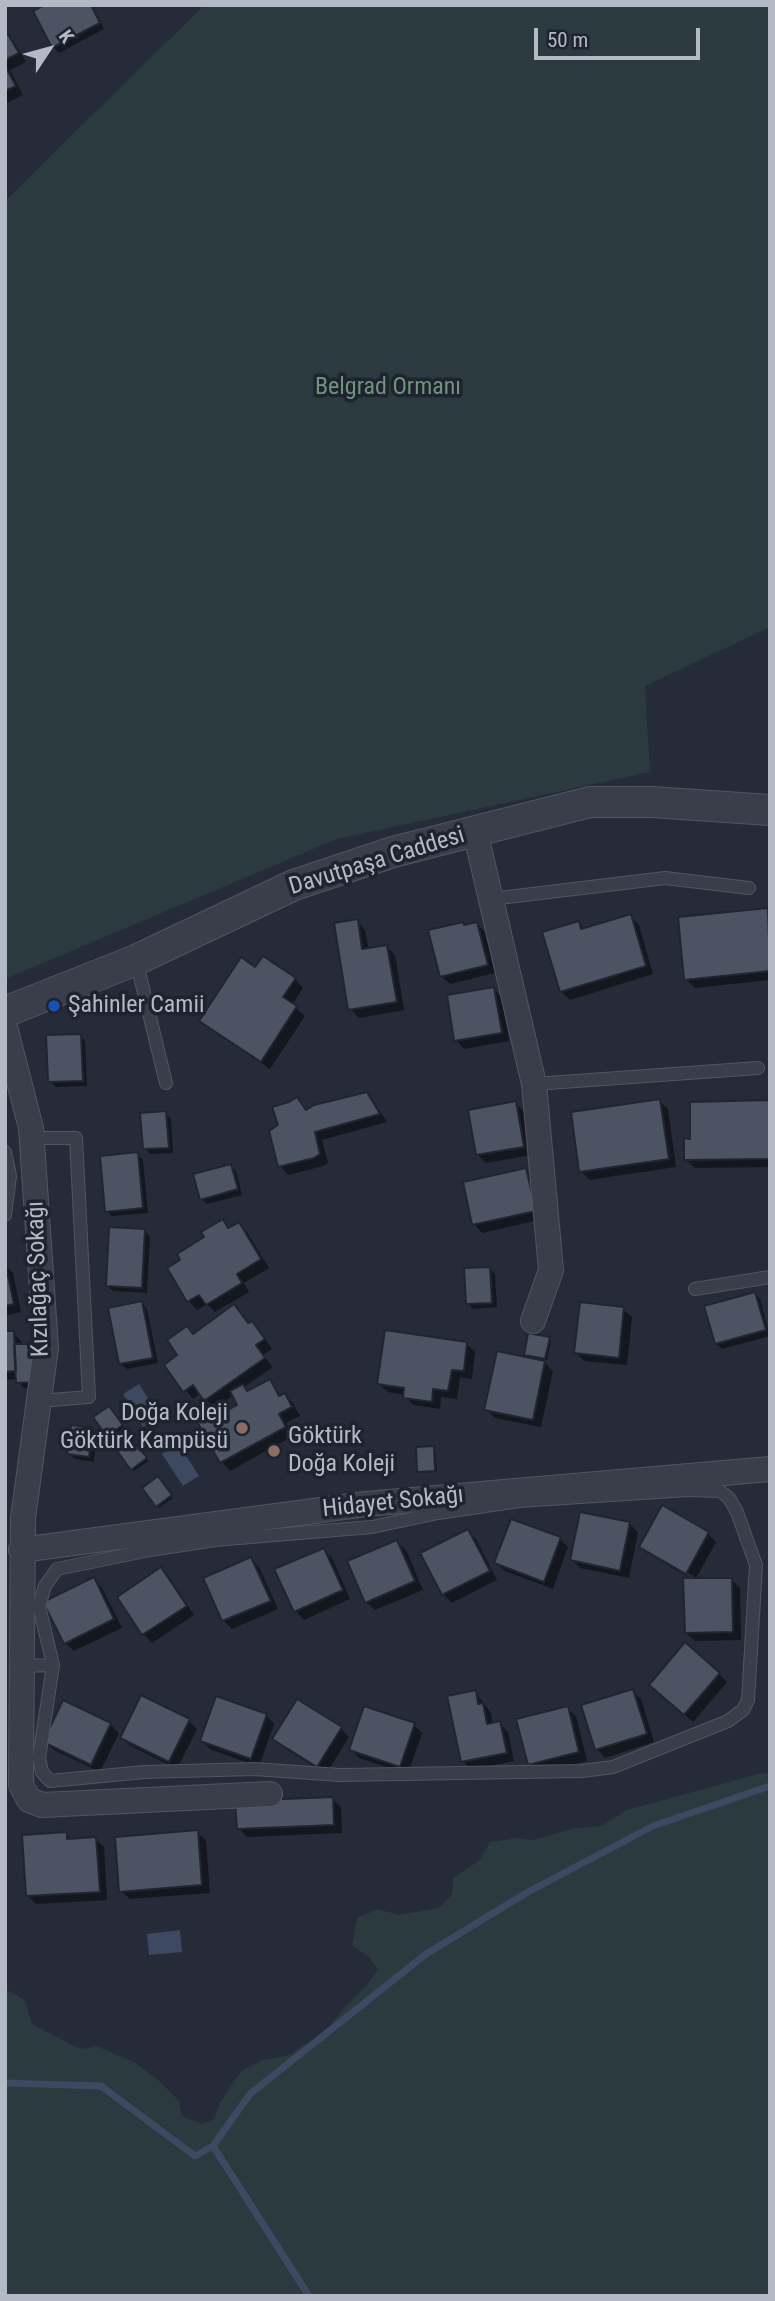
<!DOCTYPE html>
<meta charset="utf-8">
<style>
body{margin:0}
#map{position:relative;width:775px;height:2301px;overflow:hidden;background:#252b39;font-family:"Roboto Condensed",sans-serif}
canvas{display:block}
.frame{position:absolute;inset:0;border:7px solid #b4b9c6;pointer-events:none}
.north{position:absolute;left:14px;top:14px;width:70px;height:70px;-webkit-text-stroke:5px #1e232f;paint-order:stroke;rotate:54deg;font-size:19px;font-weight:700;line-height:28px;text-align:center;color:#b4b9c6}
.north::after{content:'';display:block;margin:auto;width:24px;height:32px;background:#b4b9c6;clip-path:polygon(50% 0,100% 100%,50% 72%,0 100%)}
.scale{position:absolute;left:534px;top:28px;width:166px;height:32px;box-sizing:border-box;border:4px solid #b4b9c6;border-top:0;padding-left:9px;font-size:21px;line-height:24px;white-space:nowrap;color:#b4b9c6;-webkit-text-stroke:5px #1e232f;paint-order:stroke}
</style>
<div id="map">
<canvas width="775" height="2301"></canvas>
<div class="frame"></div>
<div class="north">K</div>
<div class="scale">50 m</div>
</div>
<script>
const ctx = document.querySelector('canvas').getContext('2d');
ctx.lineJoin = 'round';
function fillPath(path, color) { ctx.fillStyle = color; ctx.fill(path, 'evenodd'); }
const toPath = rows => new Path2D(rows.map(r => 'M' + r).join(''));
function stroke(path, color, width, dash) { ctx.strokeStyle = color; ctx.lineWidth = width; ctx.lineCap = dash ? 'butt' : 'round'; ctx.setLineDash(dash || []); ctx.stroke(path); }
function label(font, color, halo, rows, align = 'center') {
  ctx.font = font + ' "Roboto Condensed",sans-serif'; ctx.lineWidth = 7; ctx.setLineDash([]); ctx.textBaseline = 'middle'; ctx.strokeStyle = halo; ctx.fillStyle = color; for (const [text, x, y, turn = 0] of rows) {
    ctx.save(); ctx.translate(x, y); ctx.rotate((+turn || 0) * Math.PI / 180); ctx.textAlign = isNaN(turn) ? turn : align; if (halo) ctx.strokeText(text, 0, 0); ctx.fillText(text, 0, 0); ctx.restore();
  }
}
fillPath(toPath([
 [204,5,770,5,770,627,645,686,650,772,337,839,5,979,5,201],
 [770,1773,770,2296,5,2296,5,1989,25,2000,32,2024,72,2045,82,2049,96,2046,134,2062,157,2079,179,2101,182,2116,202,2124,214,2119,220,2103,241,2071,263,2060,290,2055,301,2046,314,2041,325,2033,344,2008,367,1985,378,1969,369,1957,352,1945,357,1918,378,1909,399,1915,439,1908,453,1893,453,1878,479,1861,490,1842,517,1838,532,1840,576,1828,601,1826,627,1810,758,1774]
]), '#2a3a3e');
fillPath(toPath([
 [139,1384,160,1417,143,1427,123,1394],
 [178,1443,199,1476,183,1486,162,1454],
 [180,1930,182,1952,149,1955,147,1934]
]), '#3d4861');
fillPath(toPath([
 [48,5,92,5,104,29,59,53,54,47,35,12],
 [8,36,16,45,26,62,10,70,23,95,5,104,5,38],
 [767,910,770,913,770,980,695,988,686,979],
 [630,916,639,925,653,974,570,1000,561,991,578,923,585,929],
 [357,921,365,930,369,950,387,947,395,955,404,1010,359,1018,350,1009],
 [477,924,485,932,495,973,450,984,441,976,465,926],
 [256,969,295,979,303,988,292,1005,305,1016,270,1069,210,1029,201,1020],
 [494,989,502,998,509,1041,464,1049,456,1040],
 [80,1036,85,1041,87,1086,56,1087,50,1082],
 [366,1094,375,1103,387,1122,322,1140,328,1163,323,1166,288,1175,280,1166,280,1126,297,1099,308,1111],
 [659,1101,668,1109,676,1167,589,1180,581,1171],
 [770,1102,770,1167,695,1168,686,1160,692,1140],
 [515,1103,524,1111,532,1155,486,1163,478,1155],
 [165,1113,171,1119,173,1153,150,1154,145,1148],
 [137,1154,143,1160,148,1213,112,1216,107,1211],
 [230,1165,236,1171,242,1195,207,1204,202,1199],
 [526,1170,534,1178,543,1219,482,1233,474,1224],
 [222,1222,230,1229,239,1224,247,1232,269,1268,244,1283,249,1292,215,1312,207,1304,197,1310,189,1301,169,1269,183,1261],
 [144,1231,150,1236,147,1293,113,1291,107,1286],
 [5,1265,13,1273,21,1312,5,1316],
 [489,1268,495,1274,497,1307,473,1309,468,1303],
 [755,1293,760,1299,770,1336,722,1349,716,1343],
 [142,1303,147,1309,158,1363,127,1369,121,1364],
 [234,1306,249,1324,252,1323,260,1331,272,1349,263,1355,273,1367,244,1387,249,1392,269,1381,281,1397,285,1395,293,1403,300,1416,286,1423,293,1436,230,1471,222,1462,197,1417,213,1407,201,1393,193,1399,166,1365,180,1355,194,1335],
 [234,1395,239,1405,230,1410,222,1403],
 [623,1309,632,1317,627,1365,584,1361,576,1352],
 [5,1333,13,1333,21,1341,22,1346,42,1387,23,1388,18,1379,5,1380],
 [549,1339,551,1341,547,1360,541,1359,553,1371,541,1427,495,1418,486,1409,531,1360,525,1354],
 [467,1344,475,1352,472,1379,460,1377,457,1399,441,1397,440,1409,413,1405,405,1395,388,1392,379,1384],
 [111,1410,124,1428,110,1437,96,1418],
 [92,1430,97,1435,94,1462,75,1459,69,1454],
 [135,1444,148,1461,134,1471,132,1469],
 [433,1448,435,1450,437,1472,421,1473,419,1471],
 [160,1481,173,1498,159,1508,157,1506],
 [630,1524,638,1533,629,1578,580,1568,572,1560],
 [468,1531,476,1539,497,1580,452,1603,443,1594,422,1554],
 [708,1534,716,1542,695,1580,731,1579,740,1588,741,1640,695,1641,686,1633,693,1580,649,1555,693,1579,694,1576,648,1550,648,1554,641,1546],
 [560,1539,568,1547,553,1589,505,1571,496,1563],
 [397,1542,406,1550,423,1590,375,1610,366,1602],
 [323,1550,332,1558,350,1599,304,1620,295,1611],
 [251,1559,259,1567,278,1609,232,1629,223,1620],
 [161,1569,169,1577,194,1615,152,1643,144,1634,119,1597],
 [93,1579,102,1588,122,1628,74,1651,65,1643],
 [719,1674,727,1682,693,1722,659,1693],
 [632,1691,641,1699,654,1742,605,1758,597,1749],
 [475,1692,491,1713,493,1725,499,1723,508,1732,514,1761,472,1770,463,1762],
 [567,1708,576,1716,587,1761,538,1773,530,1764],
 [266,1715,274,1724,259,1767,210,1749,202,1741],
 [189,1721,197,1729,177,1769,131,1746,122,1737],
 [110,1724,119,1733,100,1772,54,1750,45,1742],
 [414,1725,422,1733,408,1774,359,1758,351,1749],
 [341,1729,349,1737,326,1774,283,1747,274,1738],
 [332,1799,341,1807,342,1833,247,1837,238,1828],
 [197,1832,206,1840,210,1893,130,1899,121,1891],
 [66,1834,72,1840,95,1839,104,1847,107,1900,36,1904,28,1896]
]), '#0007');
stroke(toPath([
 [5,2083,101,2086,195,2156,213,2146,250,2094,426,1954,528,1892,653,1826,770,1786],
 [213,2146,309,2296]
]), '#3d4861', 7);
const building = toPath([
 [44,5,91,5,100,23,52,48,33,11,44,5],
 [8,34,19,53,5,60,5,36,8,34],
 [5,66,16,86,5,91,5,66],
 [768,908,770,971,684,980,678,917,768,908],
 [631,914,646,966,560,992,542,932,579,921,581,929,631,914],
 [358,919,362,949,387,945,397,1002,348,1010,334,923,358,919],
 [463,922,464,925,477,922,488,965,440,977,428,930,463,922],
 [263,956,296,978,283,997,297,1006,261,1062,199,1021,241,957,255,967,263,956],
 [494,987,502,1033,454,1041,447,995,494,987],
 [81,1034,83,1081,48,1082,46,1035,81,1034],
 [367,1092,380,1114,315,1132,320,1154,314,1158,278,1167,269,1131,278,1125,272,1107,289,1102,297,1097,306,1110,314,1105,367,1092],
 [660,1099,669,1159,579,1172,571,1112,660,1099],
 [770,1100,770,1159,684,1160,684,1138,690,1139,690,1102,770,1100],
 [516,1101,524,1147,476,1155,468,1110,516,1101],
 [166,1111,169,1148,143,1149,140,1113,166,1111],
 [138,1152,143,1208,105,1212,100,1156,138,1152],
 [231,1164,238,1189,200,1200,193,1174,231,1164],
 [526,1168,536,1211,472,1225,463,1182,526,1168],
 [223,1219,228,1228,239,1222,261,1259,237,1274,242,1283,206,1305,199,1295,187,1302,167,1268,180,1260,177,1254,204,1237,201,1232,223,1219],
 [109,1227,145,1229,142,1288,106,1286,109,1227],
 [5,1262,14,1304,5,1306,5,1262],
 [490,1267,492,1303,466,1304,464,1268,490,1267],
 [755,1292,766,1330,715,1344,704,1306,755,1292],
 [142,1301,153,1358,119,1364,108,1308,142,1301],
 [580,1302,624,1307,619,1358,574,1353,580,1302],
 [234,1304,248,1323,252,1321,265,1339,256,1345,265,1358,204,1401,193,1385,183,1392,164,1365,177,1355,167,1340,187,1326,193,1334,234,1304],
 [385,1330,467,1342,464,1371,452,1370,448,1391,433,1389,432,1402,403,1398,404,1388,377,1384,385,1330],
 [5,1331,14,1331,16,1371,5,1372,5,1331],
 [528,1333,550,1337,545,1359,524,1355,528,1333],
 [14,1344,36,1344,38,1382,16,1383,14,1344],
 [497,1351,545,1361,533,1420,484,1410,497,1351],
 [270,1379,279,1396,285,1393,292,1407,279,1414,286,1427,220,1463,194,1416,223,1400,228,1410,237,1405,230,1391,243,1384,247,1391,270,1379],
 [109,1406,123,1425,106,1436,93,1417,109,1406],
 [71,1425,93,1428,89,1457,67,1454,71,1425],
 [133,1440,147,1458,131,1470,117,1451,133,1440],
 [434,1446,435,1471,417,1472,416,1447,434,1446],
 [158,1476,172,1495,156,1507,142,1488,158,1476],
 [662,1505,709,1532,686,1574,639,1547,662,1505],
 [580,1512,630,1522,620,1571,570,1560,580,1512],
 [511,1519,561,1537,544,1582,494,1563,511,1519],
 [468,1529,490,1571,442,1595,420,1553,468,1529],
 [397,1540,415,1581,365,1603,347,1561,397,1540],
 [324,1548,343,1590,294,1612,274,1569,324,1548],
 [251,1557,271,1601,222,1621,203,1578,251,1557],
 [161,1567,187,1606,142,1635,117,1597,161,1567],
 [94,1577,114,1619,64,1644,43,1602,94,1577],
 [683,1578,732,1578,733,1632,685,1633,683,1578],
 [685,1642,720,1673,684,1715,649,1685,685,1642],
 [633,1689,647,1734,595,1750,581,1705,633,1689],
 [476,1690,478,1704,483,1703,487,1724,500,1721,507,1753,461,1762,447,1696,476,1690],
 [141,1695,190,1719,169,1762,120,1738,141,1695],
 [216,1696,267,1714,251,1759,200,1741,216,1696],
 [297,1699,342,1727,317,1767,272,1739,297,1699],
 [63,1700,111,1723,91,1765,43,1742,63,1700],
 [364,1706,415,1723,400,1767,349,1750,364,1706],
 [568,1706,579,1752,528,1765,516,1719,568,1706],
 [333,1797,334,1825,237,1829,235,1801,333,1797],
 [198,1830,202,1885,119,1892,115,1837,198,1830],
 [67,1832,67,1839,96,1837,100,1892,26,1896,22,1835,67,1832]
]);
fillPath(building, '#4c5363');
stroke(building, '#202531', 2);
const service = toPath([
 [491,899,665,878,749,888],
 [136,960,166,1083],
 [534,1084,758,1068],
 [32,1138,76,1138,89,1397,39,1401],
 [5,1152,10,1176,5,1215],
 [695,1289,770,1277],
 [688,1490,720,1491,729,1498,737,1512,756,1565,748,1700,743,1710,728,1721,613,1767,582,1771,340,1775,254,1769,144,1772,50,1781,42,1772,39,1758,53,1665,39,1606,45,1586,57,1569,150,1550,215,1540,372,1527,438,1513,519,1501,688,1490],
 [21,1666,53,1665]
]);
const minor = toPath([
 [475,831,534,1084,551,1270,533,1321],
 [5,1027,31,1128,46,1348,23,1518,21,1785,29,1800,42,1805,270,1794],
 [21,1550,366,1504,770,1469]
]);
const tertiary = toPath([
 [5,1012,136,960,294,885,393,852,590,802,652,802,770,810]
]);
stroke(service, '#515662', 14);
stroke(minor, '#515662', 26);
stroke(tertiary, '#515662', 32);
stroke(service, '#393e4a', 12);
stroke(minor, '#393e4a', 24);
stroke(tertiary, '#393e4a', 30);
for (const [x, y, r, color] of [
 [54,1006,7,"#1a4fb4"],
 [242,1428,7,"#8d6e63"],
 [274,1451,7,"#8d6e63"]
]) { const dot = new Path2D(); dot.arc(x, y, r, 0, 2 * Math.PI); ctx.fillStyle = color; ctx.fill(dot); stroke(dot, '#1e232f', 2.5); }
label('24px', '#6e947b', '#1e232f', [
 ["Belgrad Ormanı",388,388]
]);
label('24px', '#b4b9c6', '#1e232f', [
 ["Davutpaşa Caddesi",377,862,-17],
 ["Kızılağaç Sokağı",39,1279,-92],
 ["Hidayet Sokağı",393,1503,-6]
]);
label('24px', '#b4b9c6', '#1e232f', [
 ["Şahinler Camii",68,1006],
 ["Doğa Koleji",228,1414,"right"],
 ["Göktürk Kampüsü",228,1442,"right"],
 ["Göktürk",288,1437],
 ["Doğa Koleji",288,1465]
], 'left');
</script>
